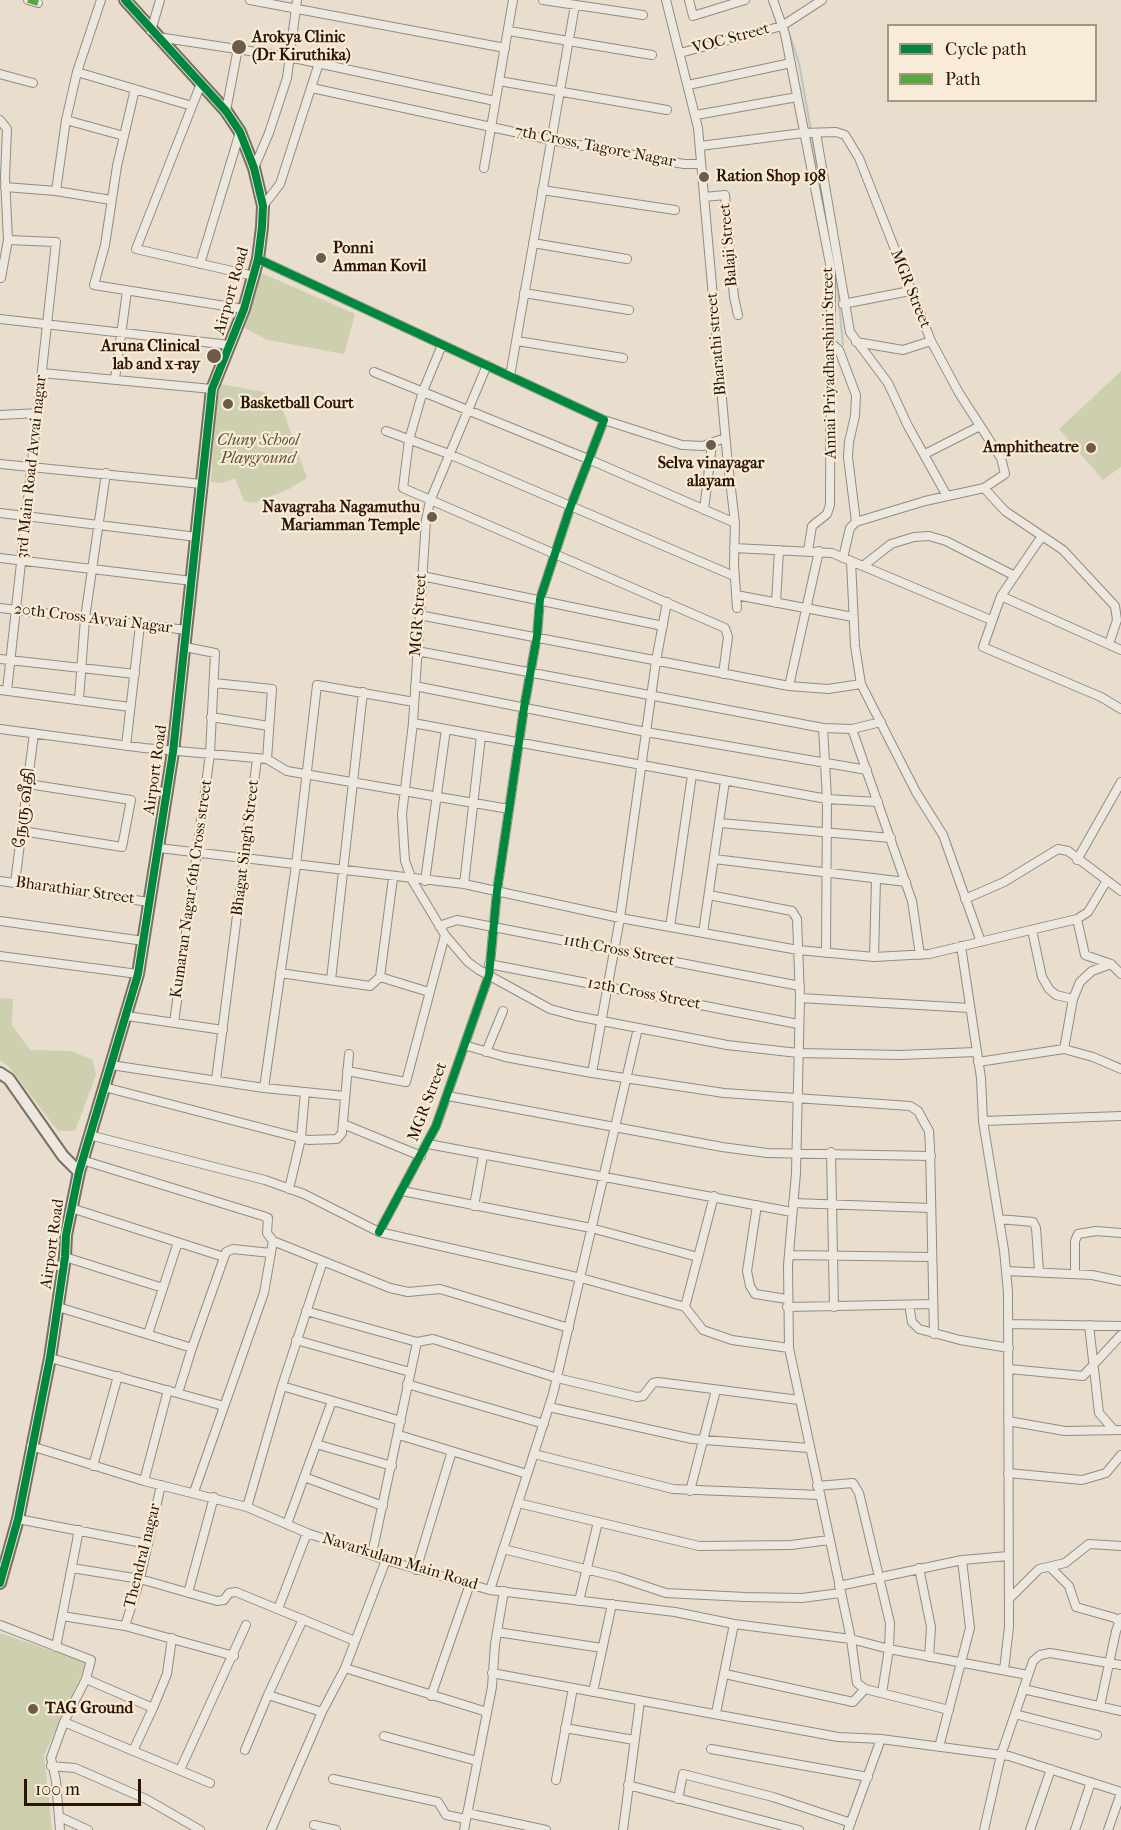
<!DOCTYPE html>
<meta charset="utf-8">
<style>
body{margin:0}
#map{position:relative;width:1121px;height:1830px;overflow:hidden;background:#e9decd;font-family:"IM FELL French Canon",serif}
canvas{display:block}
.legend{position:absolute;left:887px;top:24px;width:210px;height:78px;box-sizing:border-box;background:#f8ebd7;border:2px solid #a69581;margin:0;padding:8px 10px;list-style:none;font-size:18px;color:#2b1400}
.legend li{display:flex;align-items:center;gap:12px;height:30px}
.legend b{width:30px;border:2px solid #a69581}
.scale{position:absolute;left:24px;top:1779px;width:117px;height:27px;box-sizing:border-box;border:3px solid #2b1400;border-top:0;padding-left:8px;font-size:18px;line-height:21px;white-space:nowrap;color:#2b1400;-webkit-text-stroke:4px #f8ebd7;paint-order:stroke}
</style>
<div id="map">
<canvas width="1121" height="1830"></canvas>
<ul class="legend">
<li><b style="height:8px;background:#00873e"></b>Cycle path</li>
<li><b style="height:8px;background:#54a840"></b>Path</li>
</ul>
<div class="scale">100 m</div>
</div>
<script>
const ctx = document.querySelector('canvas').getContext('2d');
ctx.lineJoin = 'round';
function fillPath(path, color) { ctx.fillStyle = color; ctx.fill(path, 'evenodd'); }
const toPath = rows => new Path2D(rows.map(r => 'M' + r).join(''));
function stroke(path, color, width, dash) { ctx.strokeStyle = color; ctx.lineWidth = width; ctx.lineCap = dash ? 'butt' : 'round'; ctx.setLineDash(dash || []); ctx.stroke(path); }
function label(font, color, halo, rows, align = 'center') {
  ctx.font = font + ' "IM FELL French Canon","Noto Serif Tamil",serif'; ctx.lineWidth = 4.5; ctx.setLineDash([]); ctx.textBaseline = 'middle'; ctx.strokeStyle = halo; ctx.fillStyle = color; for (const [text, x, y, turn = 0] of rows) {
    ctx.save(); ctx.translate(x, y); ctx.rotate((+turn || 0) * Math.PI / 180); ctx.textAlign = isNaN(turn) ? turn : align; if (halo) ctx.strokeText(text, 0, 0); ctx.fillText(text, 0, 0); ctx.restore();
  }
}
fillPath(toPath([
 [257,271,355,314,344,354,268,340,242,327],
 [1121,371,1121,467,1103,480,1059,429],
 [220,384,264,392,271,400,281,405,307,478,289,489,254,503,244,501,235,478,222,483,211,482,215,419],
 [0,998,13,999,12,1025,30,1050,71,1051,93,1060,96,1075,75,1131,58,1131,10,1068,0,1060],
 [0,1633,87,1663,44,1755,52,1830,0,1830]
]), '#cdcfaf');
stroke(toPath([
 [777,0,783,17],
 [789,33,799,63,836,273,843,345]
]), '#b7c5c3', 2);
const street = toPath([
 [28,0,38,3],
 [250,0,505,48],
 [543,0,643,15],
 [666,0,698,128,727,455,735,523,734,564,737,608],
 [689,0,693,16,745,0],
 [773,0,785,34,831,269,830,505,827,514,812,526,808,551],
 [151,31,160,0],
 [509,31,652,55],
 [158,37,289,57,495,101],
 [680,53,782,26,822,0],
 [77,72,192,106],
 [0,74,33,83],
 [499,81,667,110],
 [688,85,791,63],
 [200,86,136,249,254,276],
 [312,88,551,140,684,164,701,164],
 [135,89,117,166,105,245,94,285,244,309],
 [226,111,238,48],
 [696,115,797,97],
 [0,120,7,129,5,177,8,240,1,278],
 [66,120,124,136],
 [816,133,850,332,888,383,908,426,947,496],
 [700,146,803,133,836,132,845,135,859,158,931,341,959,393,1001,458,1005,474,984,488,925,501,856,522,850,528,843,558],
 [254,168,269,133,287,78,297,0],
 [484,168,513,0],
 [5,187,56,191,111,200],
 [542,190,675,210],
 [56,191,66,120,77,72,101,0],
 [704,197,725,195,734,297,738,315],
 [263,206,280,184,319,63],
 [533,243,627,259],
 [258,259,604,420,570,508,540,599,537,636,524,708,497,891,489,975,436,1126,379,1232],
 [200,264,240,132],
 [524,293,629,310],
 [843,304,910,291],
 [0,319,230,345],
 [517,341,623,358],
 [830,342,839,350,856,395,855,416,849,442,848,457,856,522],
 [856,342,903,350,931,341],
 [442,345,423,391,409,440,403,488,725,628,728,637,723,674],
 [487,365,430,501,426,520,413,723,402,814,405,861,412,880,445,935,468,962,479,970,550,1009,576,1016,727,1045,798,1053,900,1055,976,1052],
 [374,372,588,459,735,523],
 [42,373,212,389],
 [510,376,575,5],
 [115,379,127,291],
 [0,415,39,413],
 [604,420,682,445,703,446,725,438],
 [386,431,449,454,734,576],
 [925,454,980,426],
 [0,464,202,484],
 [984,488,1005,511,1063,550,1115,606,1117,620,1109,644],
 [704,510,712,444],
 [0,513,197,537],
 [1042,536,1001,596,983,647,1101,697,1121,709],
 [734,548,832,553,991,620],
 [0,558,192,581],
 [851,561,855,646,861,684,916,792,943,835,981,942],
 [863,566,891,544,914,537,929,536,946,541,1013,575],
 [422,576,663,626],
 [736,595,853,617],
 [1001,596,1121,650],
 [776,603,779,550],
 [0,608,187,630],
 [419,615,789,686,828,689,861,684],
 [417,651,823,728,852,729,881,722],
 [0,659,135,674],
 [415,686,646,732,867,770],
 [789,686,819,551],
 [0,690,130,707],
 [7,691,56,242,8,240],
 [79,700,85,618,106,473],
 [211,717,269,726],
 [413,723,827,799,878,802],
 [823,728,827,799,826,953],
 [0,729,144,748,267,759,272,689,214,683],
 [852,729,912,901,920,955],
 [126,746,140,625],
 [267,759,287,771,509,809],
 [720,823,891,838],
 [22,831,122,847,131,800,28,784],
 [159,848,464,884,620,918,798,950,874,957,929,954,1077,919,1088,912,1106,882],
 [714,859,906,882],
 [1077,860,1121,782],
 [393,878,380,977,429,992],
 [0,881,149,902],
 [425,881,446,729],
 [15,883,34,733],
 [464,884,481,736],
 [709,895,792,911,797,919,800,998,796,1173,788,1265,789,1348,851,1639,857,1683,865,1689,949,1710],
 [965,899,1004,882,1058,849,1068,851,1121,891],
 [1077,919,1085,955,1111,964,1121,974],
 [0,921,144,941],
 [439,926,457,920,800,986],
 [670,927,692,775],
 [1032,930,1042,977,1049,989,1056,995,1073,999],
 [703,933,725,781],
 [961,946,981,1078,983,1121,1004,1250,1008,1292,1009,1627,1004,1670],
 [0,956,138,974],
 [874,957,876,879],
 [489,964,798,1024],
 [280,973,370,986,380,977],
 [331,980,363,692],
 [800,998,970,1008],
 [127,1016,223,1030],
 [174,1023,210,754,215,653,185,647],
 [464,1045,505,1057,592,1073,724,1093,910,1106,918,1111,924,1122,929,1131,930,1148,934,1334],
 [1064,1049,1073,999,1080,982,1092,971,1111,964],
 [486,1052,503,1011],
 [978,1062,1064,1049,1093,1057,1121,1069],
 [111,1065,264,1088,345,1096],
 [347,1071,406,1082,445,935],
 [592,1073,620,918,656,661,667,602],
 [216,1080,257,759],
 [104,1087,308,1140,337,1139,342,1133,349,1054],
 [264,1088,296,865,317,685,414,702],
 [448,1096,722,1147,767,1153,931,1156],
 [983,1121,1121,1116],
 [343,1124,421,1156],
 [89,1135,265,1180,304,1194,379,1232,581,1278,685,1307],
 [428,1144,792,1212],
 [831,1152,834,1307],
 [82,1160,263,1216,268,1218,267,1233,273,1241,390,1288,408,1292,440,1289,569,1328],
 [289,1189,301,1138,305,1092],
 [402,1191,591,1228,698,1257],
 [793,1203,931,1208],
 [757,1205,747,1271,750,1286,755,1294,787,1299],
 [474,1206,483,1156],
 [71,1208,224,1257],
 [999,1219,1033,1222,1036,1228,1039,1271],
 [789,1255,932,1257],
 [65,1257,163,1288],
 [1006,1271,1092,1275,1121,1281],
 [1075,1273,1075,1241,1078,1234,1096,1231,1121,1233],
 [909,1305,912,1322,919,1329,960,1340,1009,1348],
 [58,1307,192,1348,226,1252,233,1249,271,1253],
 [685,1307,703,1330,732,1340,789,1348],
 [685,1307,714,1196],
 [787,1307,933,1304],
 [306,1311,417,1342,433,1339,557,1378,637,1397,643,1396,653,1383,658,1382,799,1400],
 [1009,1324,1121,1326],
 [1089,1325,1099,1413,1114,1430],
 [148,1334,178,1242],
 [296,1340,410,1372],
 [50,1358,224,1406],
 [1009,1369,1083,1376,1121,1335],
 [407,1384,544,1424],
 [282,1386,401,1421],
 [178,1393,192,1348],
 [549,1407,692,1439,809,1448],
 [1008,1421,1065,1431,1121,1430],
 [399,1435,527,1474],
 [316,1444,392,1466],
 [31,1446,144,1481,247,1507,307,1533,386,1560,490,1590,675,1612,734,1624,851,1639,889,1649,1028,1675],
 [534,1454,673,1489,819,1495],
 [93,1466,118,1376],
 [1008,1473,1082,1480,1106,1473,1121,1455],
 [304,1477,383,1506],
 [144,1481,168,1390],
 [817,1486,853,1483,859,1493,890,1623,889,1649,882,1693],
 [690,1491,716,1390],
 [194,1492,264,1293,273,1241],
 [518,1503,699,1546,791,1545,829,1540],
 [247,1507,282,1386,323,1261],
 [18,1519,148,1544],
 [287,1524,332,1401],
 [503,1549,618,1577,666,1593,745,1597,802,1598,840,1593],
 [372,1554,417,1342],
 [72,1568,140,1579,217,1601,224,1600,229,1593,236,1592,355,1641],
 [919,1568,931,1627,929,1657],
 [1051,1568,1069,1586,1076,1607,1115,1618,1119,1622],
 [416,1570,452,1451],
 [839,1586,962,1560,1008,1556],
 [490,1590,553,1394,638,1028],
 [188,1593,214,1497],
 [1009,1599,1039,1569,1065,1563,1089,1544,1121,1546],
 [579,1601,598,1522],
 [278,1609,307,1533],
 [62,1616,125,1626,234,1656],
 [303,1619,268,1695,322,1712],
 [0,1625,91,1660,86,1679,64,1722,51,1758,56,1781,60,1830],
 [125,1626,140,1579,161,1485],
 [497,1632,602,1648],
 [56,1647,79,1530],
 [345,1668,487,1712],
 [492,1673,838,1737,881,1739,1009,1756,1121,1792],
 [725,1674,853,1702,865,1689],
 [86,1679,153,1708,167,1674,172,1638],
 [1023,1689,1121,1711],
 [593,1692,612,1604],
 [431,1696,470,1584],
 [1100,1706,1116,1631,1121,1618],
 [716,1713,734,1624],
 [1015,1714,1097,1735],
 [64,1722,210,1783],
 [565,1728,634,1740],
 [384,1736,477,1761],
 [939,1747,970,1628,962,1560],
 [711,1749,868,1777],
 [245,1750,268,1695],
 [133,1751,153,1708],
 [51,1766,75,1768,146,1799,200,1830],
 [180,1770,246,1625],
 [333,1779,438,1802,446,1815,466,1819],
 [556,1780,573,1688],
 [628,1785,799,1830],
 [678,1799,683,1774,773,1797,851,1823],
 [467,1813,546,1830],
 [60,1817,88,1830],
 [314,1825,336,1830],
 [271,1830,322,1712,345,1668,386,1560],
 [464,1830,492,1687,495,1644,504,1591],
 [623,1830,640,1701],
 [848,1830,881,1739],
 [984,1830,1001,1755,1033,1661,1040,1655,1050,1653,1121,1665],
 [1030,1830,1051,1769],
 [1075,1830,1091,1782],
 [1108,1830,1121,1793]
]);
const secondary = toPath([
 [0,1073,9,1079,63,1156,79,1172],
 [0,1583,18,1519,50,1358,65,1257,66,1235,79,1172,138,974,173,752,212,389,244,309,258,259,262,227,263,206,254,168,240,132,226,111,125,0]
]);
stroke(street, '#948b7f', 10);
stroke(secondary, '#796f64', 14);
stroke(street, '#ece7df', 8);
stroke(secondary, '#ece7df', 10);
stroke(toPath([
 [28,0,38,3]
]), '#54a840', 6, [12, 6]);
stroke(toPath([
 [258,259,604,420,570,508,540,599,537,636,524,708,497,891,489,975,436,1126,379,1232],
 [0,1583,18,1519,50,1358,65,1257,66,1235,79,1172,138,974,173,752,212,389,244,309,258,259,262,227,263,206,254,168,240,132,226,111,125,0]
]), '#00873e', 8);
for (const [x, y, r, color] of [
 [239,47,8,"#6e5b48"],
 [704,177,6,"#6e5b48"],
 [321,258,6,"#6e5b48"],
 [214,356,8,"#6e5b48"],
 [228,404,6,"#6e5b48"],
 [711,445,6,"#6e5b48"],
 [1091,448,6,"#6e5b48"],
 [432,517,6,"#6e5b48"],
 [33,1709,6,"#6e5b48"]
]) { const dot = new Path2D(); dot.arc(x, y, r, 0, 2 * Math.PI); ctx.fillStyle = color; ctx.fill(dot); stroke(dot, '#f8ebd7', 2); }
label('bold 16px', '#2b1400', '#f8ebd7', [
 ["Arokya Clinic",252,38],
 ["(Dr Kiruthika)",252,56],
 ["Ration Shop 198",716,177],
 ["Ponni",333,249],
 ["Amman Kovil",333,267],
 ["Aruna Clinical",200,347,"right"],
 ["lab and x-ray",200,365,"right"],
 ["Basketball Court",240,404],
 ["Amphitheatre",1079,448,"right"],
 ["Selva vinayagar",711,464,"center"],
 ["alayam",711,482,"center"],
 ["Navagraha Nagamuthu",420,508,"right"],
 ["Mariamman Temple",420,526,"right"],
 ["TAG Ground",45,1709]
], 'left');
label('16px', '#2b1400', '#f8ebd7', [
 ["VOC Street",731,39,-15],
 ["7th Cross, Tagore Nagar",595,147,11],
 ["Balaji Street",729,245,-95],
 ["MGR Street",910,289,68],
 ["Airport Road",232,291,-74],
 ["Bharathi street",717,344,-95],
 ["Annai Priyadharshini Street",830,363,-91],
 ["3rd Main Road Avvai nagar",32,467,-84],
 ["MGR Street",419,615,-86],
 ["20th Cross Avvai Nagar",93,619,7],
 ["Airport Road",156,770,-82],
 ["நேரு வீதி",25,808,-83],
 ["Bhagat Singh Street",246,848,-83],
 ["Kumaran Nagar 6th Cross street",192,889,-82],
 ["Bharathiar Street",75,891,8],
 ["11th Cross Street",619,951,11],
 ["12th Cross Street",644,994,11],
 ["MGR Street",428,1102,-69],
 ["Airport Road",53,1244,-82],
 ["Thendral nagar",143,1556,-76],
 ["Navarkulam Main Road",400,1562,17]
]);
label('italic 16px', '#5c5135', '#f8ebd7', [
 ["Cluny School",258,441],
 ["Playground",258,459]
]);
</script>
